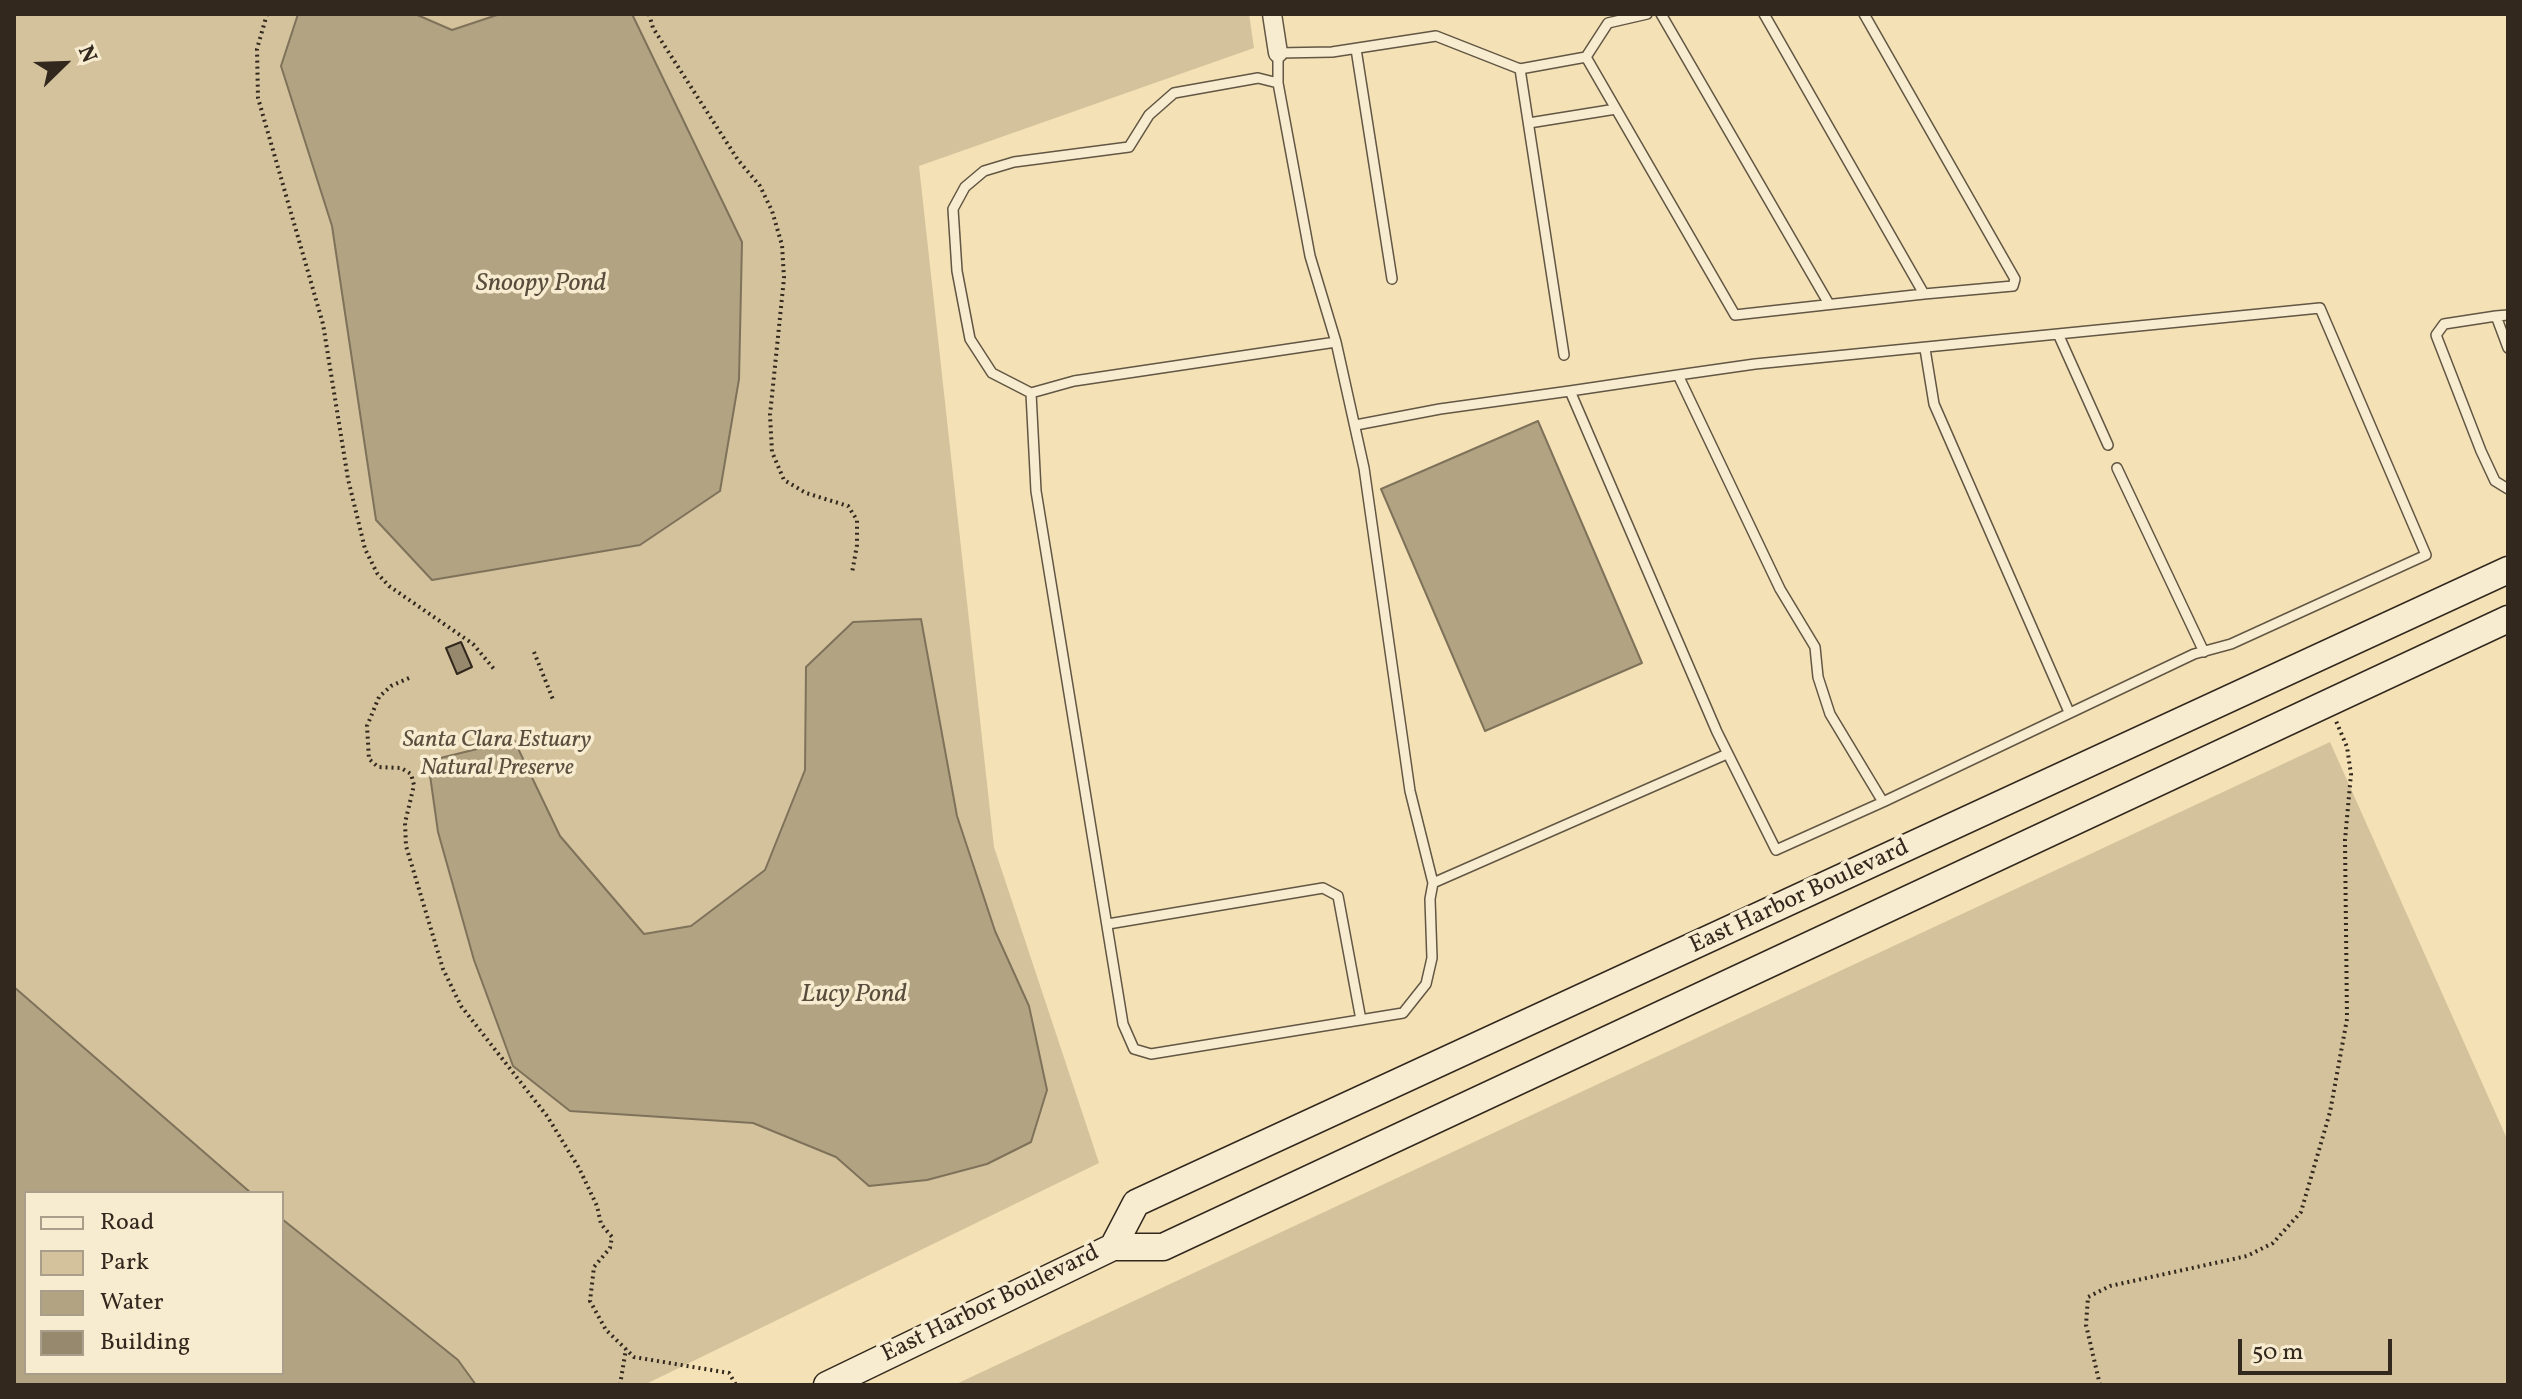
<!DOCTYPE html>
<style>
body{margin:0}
#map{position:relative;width:2522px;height:1399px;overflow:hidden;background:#f4e2b6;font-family:Vollkorn,serif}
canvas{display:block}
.frame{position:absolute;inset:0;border:16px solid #32281e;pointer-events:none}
.legend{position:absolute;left:24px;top:1191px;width:260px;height:184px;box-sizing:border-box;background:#f8ecd0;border:2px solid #a99e89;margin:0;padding:10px 14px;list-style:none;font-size:24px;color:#32281e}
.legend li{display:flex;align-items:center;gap:16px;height:40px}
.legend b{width:40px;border:2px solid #a99e89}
.north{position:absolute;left:24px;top:24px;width:80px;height:80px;-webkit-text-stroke:6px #f8ecd0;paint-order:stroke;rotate:67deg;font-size:22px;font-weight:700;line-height:32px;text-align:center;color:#32281e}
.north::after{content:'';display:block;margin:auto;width:28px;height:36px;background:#32281e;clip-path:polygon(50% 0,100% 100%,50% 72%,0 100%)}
.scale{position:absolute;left:2238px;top:1339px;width:154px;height:36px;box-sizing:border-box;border:4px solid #32281e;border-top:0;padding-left:10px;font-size:24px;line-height:28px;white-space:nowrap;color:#32281e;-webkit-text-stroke:6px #f8ecd0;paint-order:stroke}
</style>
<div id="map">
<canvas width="2522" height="1399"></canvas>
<div class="frame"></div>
<ul class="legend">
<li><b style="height:10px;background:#f8ecd0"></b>Road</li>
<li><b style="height:22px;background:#d3c29c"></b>Park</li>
<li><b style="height:22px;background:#b2a382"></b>Water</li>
<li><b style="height:22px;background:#97896d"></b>Building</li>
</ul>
<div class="north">N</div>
<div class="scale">50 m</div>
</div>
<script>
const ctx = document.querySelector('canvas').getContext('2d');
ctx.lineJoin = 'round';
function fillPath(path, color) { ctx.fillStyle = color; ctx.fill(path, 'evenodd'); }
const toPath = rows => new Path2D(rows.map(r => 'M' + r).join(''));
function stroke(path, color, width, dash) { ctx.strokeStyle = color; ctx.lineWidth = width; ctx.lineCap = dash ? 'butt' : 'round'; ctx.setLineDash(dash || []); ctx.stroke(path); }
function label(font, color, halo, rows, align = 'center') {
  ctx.font = font + ' Vollkorn,serif'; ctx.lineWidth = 7; ctx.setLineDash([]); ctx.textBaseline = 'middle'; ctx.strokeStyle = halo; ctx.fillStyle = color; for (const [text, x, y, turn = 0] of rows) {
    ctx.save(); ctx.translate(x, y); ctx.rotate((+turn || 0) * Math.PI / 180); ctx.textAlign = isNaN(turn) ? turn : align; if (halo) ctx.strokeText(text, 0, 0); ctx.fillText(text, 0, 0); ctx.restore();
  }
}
fillPath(toPath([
 [14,14,1249,14,1254,48,919,166,994,847,1099,1163,644,1385,14,1385],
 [26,1193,282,1193,282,1373,26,1373],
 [2330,742,2508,1141,2508,1385,954,1385]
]), '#d3c29c');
const water = toPath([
 [298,14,415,14,452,30,500,14,632,14,742,242,739,379,720,491,640,545,432,580,376,520,332,226,281,66,298,14],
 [1538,421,1642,663,1485,731,1381,489,1538,421],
 [921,619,957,816,995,931,1029,1006,1047,1090,1031,1142,987,1164,927,1180,869,1186,836,1157,753,1123,570,1111,513,1066,474,960,438,832,428,761,514,740,560,836,644,934,691,926,765,870,805,770,806,667,853,622,921,619],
 [14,987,251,1193,26,1193,26,1373,282,1373,282,1219,458,1360,476,1385,14,1385,14,987]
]);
fillPath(water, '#b2a382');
stroke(water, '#7f725a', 2);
const building = toPath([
 [461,642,472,667,457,674,446,648,461,642]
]);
fillPath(building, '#97896d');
stroke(building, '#32281e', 2);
const lane = toPath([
 [1661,14,1829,304],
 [1864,14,2015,279,2013,286,1924,294],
 [1356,49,1392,279],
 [1586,57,1735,315,1924,294,1764,14],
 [1520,69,1564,355],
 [1278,83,1258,78,1174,93,1149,115,1129,147,1014,162,984,171,965,187,953,209,957,271,970,339,992,373,1031,393,1036,491,1123,1024,1134,1049,1151,1054,1403,1013,1426,984,1432,958,1430,899,1433,883,1727,754],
 [1529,123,1616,109],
 [2508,315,2496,316,2508,348],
 [2496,316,2444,324,2436,335,2481,451,2495,481,2508,489],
 [2059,336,2108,445],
 [1925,349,1934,404,2069,712],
 [1570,391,1717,732,1776,850,1883,802],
 [1031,393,1074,381,1336,342],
 [1356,425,1440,409,1570,391,1678,375,1755,364,2320,308,2426,555,2231,644,2194,654,1883,802,1830,714,1818,677,1815,647,1780,589,1678,375],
 [2117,468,2204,652],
 [1433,883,1410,791,1364,468,1336,342,1310,256,1278,83,1278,53,1332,52,1436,36,1520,69,1586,57,1608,23,1647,14],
 [1108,924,1323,888,1338,896,1361,1020]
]);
const street = toPath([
 [1272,14,1278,53]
]);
const secondary = toPath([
 [1113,1247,1136,1203,2508,570],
 [827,1385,1113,1247,1163,1247,2508,619]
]);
stroke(lane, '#625644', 12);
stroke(street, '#625644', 21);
stroke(secondary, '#32281e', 29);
stroke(toPath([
 [267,14,257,49,258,98,323,324,348,479,365,549,377,573,389,586,473,644,494,669],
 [649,14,653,28,738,160,760,186,772,211,782,245,784,278,770,415,772,452,784,480,806,493,848,506,857,520,857,545,852,573],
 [534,652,554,702],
 [409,678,391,686,379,697,367,726,369,759,378,767,401,768,411,774,414,785,405,823,406,846,443,969,461,1006,547,1116,579,1168,597,1206,601,1224,612,1237,610,1248,594,1267,590,1301,606,1330,634,1357,729,1373,736,1385],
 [620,1385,626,1349],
 [2100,1385,2086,1325,2088,1297,2110,1286,2247,1256,2273,1243,2301,1212,2330,1112,2347,1019,2345,840,2351,774,2347,747,2336,721]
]), '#32281e', 4, [2, 4]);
stroke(lane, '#f8ecd0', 9);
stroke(street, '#f8ecd0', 18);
stroke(secondary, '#f8ecd0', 26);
label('italic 24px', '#5a4e3e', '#f8ecd0', [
 ["Santa Clara Estuary",497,742],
 ["Natural Preserve",497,770]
]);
label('24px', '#32281e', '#f8ecd0', [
 ["East Harbor Boulevard",1800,898,-25],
 ["East Harbor Boulevard",991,1305,-26]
]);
label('italic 26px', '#584d3c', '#f8ecd0', [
 ["Snoopy Pond",541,285],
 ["Lucy Pond",854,996]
]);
</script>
